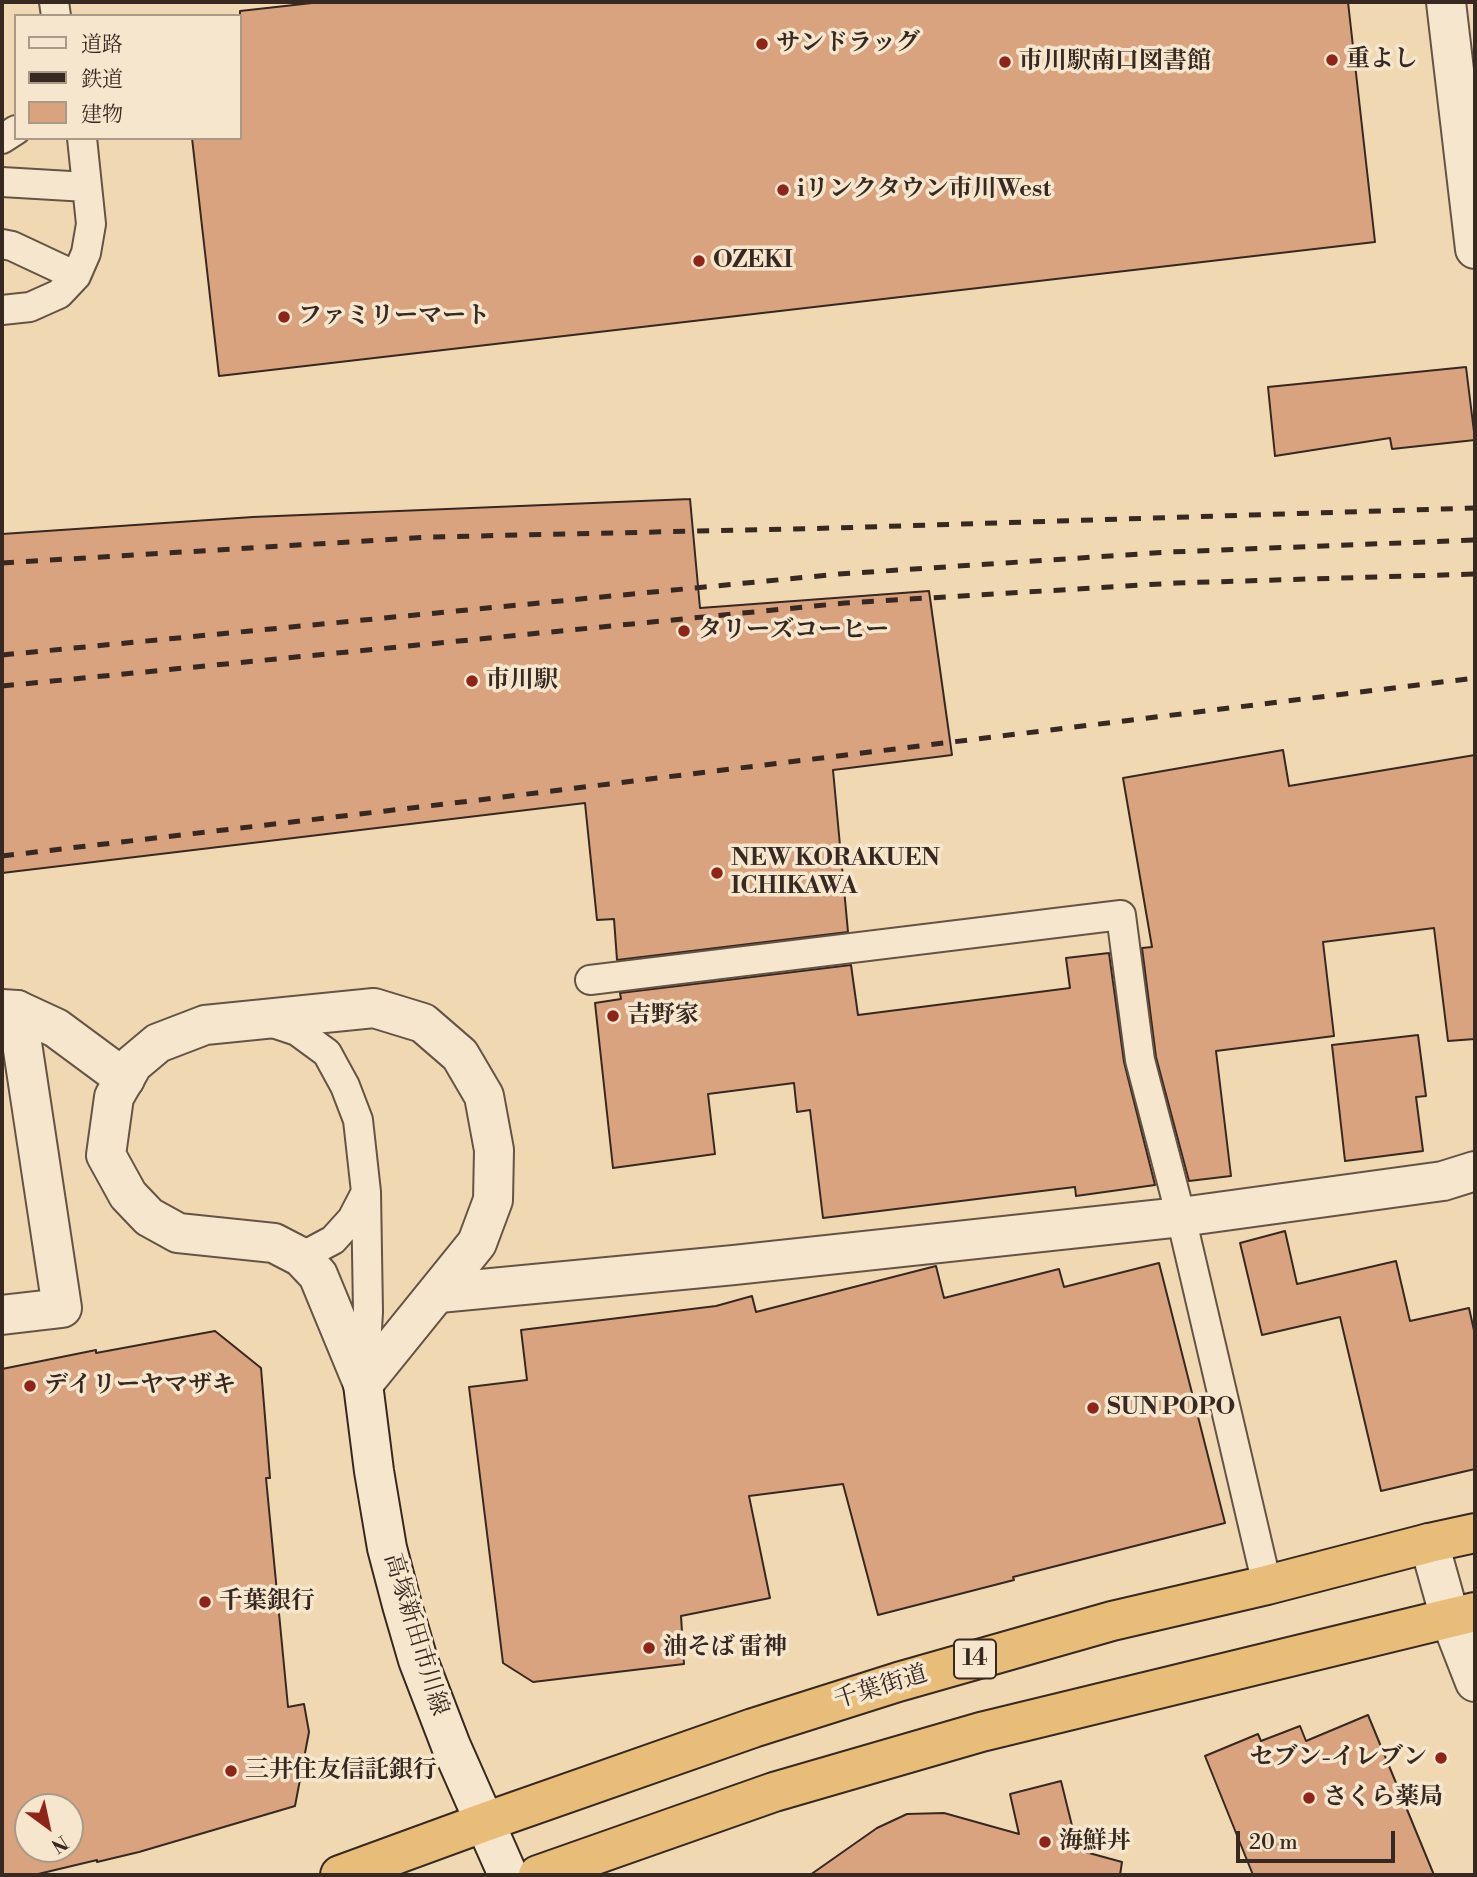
<!DOCTYPE html>
<meta charset="utf-8">
<style>
body{margin:0}
#map{position:relative;width:1477px;height:1877px;overflow:hidden;background:#f0d9b2;font-family:"Libre Bodoni","Noto Serif JP",serif}
canvas{display:block}
.frame{position:absolute;inset:0;border:4px solid #372821;pointer-events:none}
.legend{position:absolute;left:14px;top:14px;width:228px;height:126px;box-sizing:border-box;background:#f5e6cd;border:2px solid #a99a88;margin:0;padding:9px 12px;list-style:none;font-size:21px;color:#372821}
.legend li{display:flex;align-items:center;gap:14px;height:35px}
.legend b{width:35px;border:2px solid #a99a88}
.north{position:absolute;left:14px;top:1793px;width:70px;height:70px;box-sizing:border-box;background:#f5e6cd;border:2px solid #a99a88;border-radius:50%;rotate:147deg;font-size:19px;font-weight:700;line-height:28px;text-align:center;color:#372821}
.north::after{content:'';display:block;margin:auto;width:24px;height:32px;background:#8f2418;clip-path:polygon(50% 0,100% 100%,50% 72%,0 100%)}
.scale{position:absolute;left:1236px;top:1831px;width:159px;height:32px;box-sizing:border-box;border:4px solid #372821;border-top:0;padding-left:9px;font-size:21px;line-height:24px;white-space:nowrap;color:#372821;-webkit-text-stroke:5px #f5e6cd;paint-order:stroke}
</style>
<div id="map">
<canvas width="1477" height="1877"></canvas>
<div class="frame"></div>
<ul class="legend">
<li><b style="height:9px;background:#f5e6cd"></b>道路</li>
<li><b style="height:9px;background:#372821"></b>鉄道</li>
<li><b style="height:19px;background:#d9a380"></b>建物</li>
</ul>
<div class="north">N</div>
<div class="scale">20 m</div>
</div>
<script>
const ctx = document.querySelector('canvas').getContext('2d');
ctx.lineJoin = 'round';
function fillPath(path, color) { ctx.fillStyle = color; ctx.fill(path, 'evenodd'); }
const toPath = rows => new Path2D(rows.map(r => 'M' + r).join(''));
function stroke(path, color, width, dash) { ctx.strokeStyle = color; ctx.lineWidth = width; ctx.lineCap = dash ? 'butt' : 'round'; ctx.setLineDash(dash || []); ctx.stroke(path); }
function label(font, color, halo, rows, align = 'center') {
  ctx.font = font + ' "Libre Bodoni","Noto Serif JP",serif'; ctx.lineWidth = 7; ctx.setLineDash([]); ctx.textBaseline = 'middle'; ctx.strokeStyle = halo; ctx.fillStyle = color; for (const [text, x, y, turn = 0] of rows) {
    ctx.save(); ctx.translate(x, y); ctx.rotate((+turn || 0) * Math.PI / 180); ctx.textAlign = isNaN(turn) ? turn : align; if (halo) ctx.strokeText(text, 0, 0); ctx.fillText(text, 0, 0); ctx.restore();
  }
}
const building = toPath([
 [321,2,1348,2,1375,242,219,376,192,138,240,138,240,11,321,2],
 [1466,367,1475,440,1392,449,1390,438,1275,456,1268,387,1466,367],
 [690,499,700,608,929,591,952,755,833,770,848,932,617,960,614,919,597,920,585,803,2,873,2,534,253,517,690,499],
 [1283,750,1289,786,1475,755,1475,1039,1448,1041,1434,928,1323,942,1334,1036,1216,1051,1231,1176,1189,1181,1156,1057,1142,948,1152,947,1123,778,1283,750],
 [1109,953,1124,1062,1155,1185,1076,1196,1075,1187,1058,1189,823,1218,810,1110,797,1112,794,1083,708,1094,715,1154,613,1168,595,1003,621,999,620,993,851,965,858,1015,1070,988,1066,958,1109,953],
 [1418,1035,1426,1096,1416,1097,1423,1151,1345,1161,1332,1045,1418,1035],
 [1285,1231,1297,1284,1396,1261,1410,1321,1469,1308,1475,1335,1475,1469,1381,1491,1340,1317,1262,1335,1240,1243,1285,1231],
 [1159,1263,1225,1523,1013,1577,1014,1580,878,1615,843,1484,749,1496,770,1598,681,1616,684,1664,533,1682,503,1663,469,1387,527,1380,521,1330,716,1306,752,1296,756,1312,936,1266,944,1298,1059,1269,1064,1287,1159,1263],
 [215,1331,261,1368,270,1478,266,1478,288,1707,304,1704,309,1732,295,1806,139,1852,97,1862,97,1860,34,1875,2,1875,2,1369,96,1350,96,1353,215,1331],
 [28,1807,70,1807,70,1849,28,1849,28,1807],
 [1368,1715,1434,1875,1253,1875,1205,1756,1258,1734,1261,1741,1300,1726,1306,1741,1368,1715],
 [1061,1781,1078,1850,1122,1862,1120,1875,810,1875,877,1828,907,1814,944,1813,1019,1834,1010,1794,1061,1781]
]);
fillPath(building, '#d9a380');
stroke(building, '#372821', 2);
const service = toPath([
 [54,2,56,16],
 [2,139,16,130],
 [2,182,87,187],
 [2,244,12,246,76,276],
 [2,310,30,307,59,294,76,276,86,253,91,224,82,138],
 [590,980,1121,915,1140,1060,1181,1217,1267,1585],
 [267,1021,297,1031,327,1053,345,1086,358,1120,366,1192,368,1312,364,1380],
 [301,1257,333,1240,352,1219,366,1192]
]);
const pedestrian = toPath([
 [2,1315,62,1308,17,1010]
]);
const minor = toPath([
 [1446,2,1475,249],
 [2,1009,17,1010,56,1028,125,1079],
 [439,1293,734,1265,1181,1217,1443,1181,1475,1171],
 [1429,1543,1450,1618,1475,1682]
]);
const tertiary = toPath([
 [374,1008,423,1023,460,1055,484,1096,494,1150,493,1200,477,1243,363,1384,318,1275,301,1257,274,1243,178,1233,149,1217,128,1195,106,1155,114,1097,133,1064,158,1043,205,1025,374,1008]
]);
const secondary = toPath([
 [363,1384,374,1471,387,1548,402,1605,418,1660,451,1746,508,1875]
]);
const trunk = toPath([
 [340,1875,485,1822,753,1728,898,1682,1112,1621,1267,1585,1429,1543,1475,1533],
 [538,1875,774,1792,981,1732,1475,1612]
]);
stroke(service, '#655445', 32);
stroke(pedestrian, '#655445', 42);
stroke(minor, '#655445', 42);
stroke(tertiary, '#655445', 42);
stroke(secondary, '#372821', 42);
stroke(trunk, '#372821', 42);
stroke(service, '#f5e6cd', 28);
stroke(pedestrian, '#f5e6cd', 38);
stroke(minor, '#f5e6cd', 38);
stroke(tertiary, '#f5e6cd', 38);
stroke(secondary, '#f5e6cd', 38);
stroke(trunk, '#e8bc79', 38);
stroke(toPath([
 [2,563,431,537,834,528,1475,508],
 [2,655,839,574,1170,552,1475,540],
 [2,686,845,603,1176,583,1475,574],
 [2,856,462,802,1475,678]
]), '#372821', 5, [12, 12]);
for (const [x, y, r, color] of [
 [762,44,7,"#8f2418"],
 [1332,60,7,"#8f2418"],
 [1005,62,7,"#8f2418"],
 [783,190,7,"#8f2418"],
 [699,261,7,"#8f2418"],
 [284,317,7,"#8f2418"],
 [684,631,7,"#8f2418"],
 [472,681,7,"#8f2418"],
 [717,873,7,"#8f2418"],
 [613,1016,7,"#8f2418"],
 [30,1386,7,"#8f2418"],
 [1093,1408,7,"#8f2418"],
 [205,1602,7,"#8f2418"],
 [649,1648,7,"#8f2418"],
 [1441,1758,7,"#8f2418"],
 [231,1771,7,"#8f2418"],
 [1309,1798,7,"#8f2418"],
 [1045,1842,7,"#8f2418"]
]) { const dot = new Path2D(); dot.arc(x, y, r, 0, 2 * Math.PI); ctx.fillStyle = color; ctx.fill(dot); stroke(dot, '#f5e6cd', 2.5); }
for (const [x, y, w] of [
 [975,1659,42]
]) { const box = new Path2D(); box.roundRect(x - w / 2, y - 19.5, w, 39, 5); ctx.fillStyle = '#f5e6cd'; ctx.fill(box); stroke(box, '#372821', 2); }
label('bold 23px', '#372821', null, [
 ["14",975,1659]
]);
label('bold 24px', '#372821', '#f5e6cd', [
 ["サンドラッグ",776,44],
 ["重よし",1346,60],
 ["市川駅南口図書館",1019,62],
 ["iリンクタウン市川West",797,190],
 ["OZEKI",713,261],
 ["ファミリーマート",298,317],
 ["タリーズコーヒー",698,631],
 ["市川駅",486,681],
 ["NEW KORAKUEN",731,859],
 ["ICHIKAWA",731,887],
 ["吉野家",627,1016],
 ["デイリーヤマザキ",44,1386],
 ["SUN POPO",1107,1408],
 ["千葉銀行",219,1602],
 ["油そば 雷神",663,1648],
 ["セブン-イレブン",1427,1758,"right"],
 ["三井住友信託銀行",245,1771],
 ["さくら薬局",1323,1798],
 ["海鮮丼",1059,1842]
], 'left');
label('24px', '#372821', '#f5e6cd', [
 ["高塚新田市川線",415,1635,73],
 ["千葉街道",881,1688,-17]
]);
</script>
